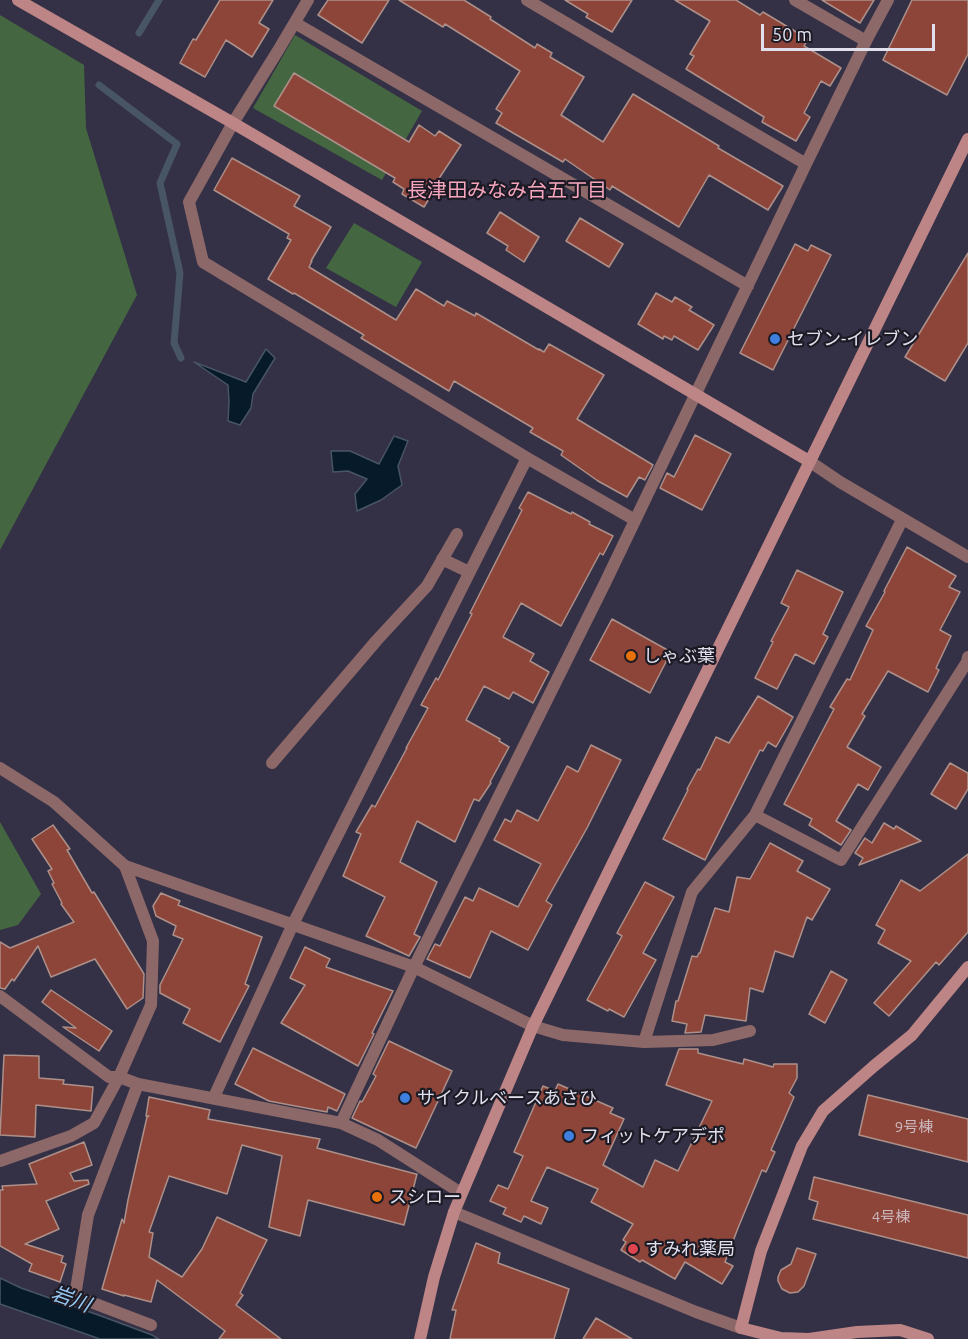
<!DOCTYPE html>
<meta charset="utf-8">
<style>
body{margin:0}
#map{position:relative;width:968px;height:1339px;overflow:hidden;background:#343146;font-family:Ubuntu,sans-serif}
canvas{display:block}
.scale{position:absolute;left:761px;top:24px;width:174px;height:27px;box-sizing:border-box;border:3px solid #e1e0ed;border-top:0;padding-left:8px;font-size:18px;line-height:21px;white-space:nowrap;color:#e1e0ed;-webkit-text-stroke:4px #1c1a24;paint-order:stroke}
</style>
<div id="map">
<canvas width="968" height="1339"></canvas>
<div class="scale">50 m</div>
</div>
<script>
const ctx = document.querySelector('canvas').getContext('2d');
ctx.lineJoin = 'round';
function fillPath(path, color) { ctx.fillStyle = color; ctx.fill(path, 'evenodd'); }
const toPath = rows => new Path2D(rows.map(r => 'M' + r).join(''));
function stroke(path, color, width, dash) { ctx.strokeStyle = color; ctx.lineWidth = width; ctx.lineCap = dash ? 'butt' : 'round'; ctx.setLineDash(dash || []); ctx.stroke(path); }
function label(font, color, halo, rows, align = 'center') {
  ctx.font = font + ' Ubuntu,"Noto Sans JP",sans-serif'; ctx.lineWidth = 4.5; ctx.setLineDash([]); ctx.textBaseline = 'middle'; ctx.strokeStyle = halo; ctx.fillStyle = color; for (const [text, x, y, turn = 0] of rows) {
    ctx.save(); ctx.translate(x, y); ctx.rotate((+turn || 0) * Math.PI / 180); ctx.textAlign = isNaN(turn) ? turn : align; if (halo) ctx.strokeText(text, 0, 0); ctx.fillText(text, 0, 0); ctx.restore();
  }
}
fillPath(toPath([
 [0,15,84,65,86,128,137,295,0,550],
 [295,35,422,111,382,180,253,108],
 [354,223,422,262,396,307,326,268],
 [0,822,41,894,18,925,0,930]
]), '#446741');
const water = toPath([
 [266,349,275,358,253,394,251,408,240,425,228,421,229,402,228,385,194,362,246,382,266,349],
 [394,436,408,441,398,466,402,485,381,500,357,511,355,494,367,479,348,471,333,472,331,451,350,451,379,464,394,436],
 [0,1278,21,1288,101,1316,152,1335,159,1339,100,1339,0,1304,0,1278]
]);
fillPath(water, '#061a2a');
stroke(water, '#485564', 1.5);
stroke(toPath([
 [139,33,159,0],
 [99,85,177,144,160,183,180,273,174,343,181,358]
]), '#485564', 7);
const building = toPath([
 [220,0,273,0,259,23,269,29,252,57,226,40,205,77,180,63,193,39,196,40,220,0],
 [328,0,389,0,362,43,318,15,328,0],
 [399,0,464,0,491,17,490,19,535,48,537,44,552,53,550,57,584,77,561,115,603,142,633,94,719,146,718,148,783,186,768,210,709,175,679,227,612,186,610,190,565,159,563,162,496,123,502,113,496,109,520,71,445,24,443,27,399,0],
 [565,0,632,0,612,32,586,17,588,14,565,0],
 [675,0,736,0,760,15,763,12,808,39,804,46,841,68,830,86,821,81,804,113,810,117,796,141,762,122,764,117,686,69,694,56,690,54,710,21,675,0],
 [822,0,874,0,860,23,822,0],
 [912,0,968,0,968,54,947,95,883,60,912,0],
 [294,73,409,142,419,125,435,136,439,131,461,145,438,180,440,181,424,207,402,194,404,189,393,182,395,178,274,106,294,73],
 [232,158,300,196,294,206,331,227,311,261,312,261,309,267,396,320,416,289,444,306,447,301,475,316,476,313,539,350,539,349,544,352,549,344,604,375,577,419,653,465,645,480,639,477,627,497,598,481,561,455,563,451,530,432,533,428,454,381,449,391,361,338,364,335,294,293,293,294,268,279,291,240,287,238,289,234,214,190,232,158],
 [500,212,539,237,524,262,506,250,508,246,487,233,500,212],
 [580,218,623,244,609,267,566,241,580,218],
 [795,244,808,251,811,245,831,255,773,370,740,353,795,244],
 [968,253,968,343,945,381,905,357,968,253],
 [656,293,672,302,675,297,692,307,689,310,714,325,698,350,674,336,672,340,664,336,663,339,638,324,656,293],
 [695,435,731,454,702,510,660,488,667,473,674,477,695,435],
 [528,492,571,514,572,512,590,522,589,524,613,536,603,555,600,553,561,626,521,603,503,637,534,654,530,661,549,672,533,703,513,692,509,699,484,686,466,720,500,739,499,741,509,747,490,782,491,783,479,801,474,799,455,842,417,821,400,862,437,882,414,934,420,937,409,956,366,936,385,897,343,876,361,834,356,832,372,805,375,807,407,748,406,748,428,708,421,705,436,678,438,680,472,614,470,613,522,510,519,508,528,492],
 [907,547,956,576,949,587,960,592,940,630,951,636,936,668,939,670,928,692,888,671,862,714,865,716,847,747,881,767,868,790,858,784,836,821,851,830,841,845,809,825,812,819,784,804,834,709,830,707,847,679,850,680,873,630,866,626,885,592,884,591,907,547],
 [797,570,843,592,823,634,828,637,814,664,795,654,777,689,755,678,773,642,771,641,789,607,781,603,797,570],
 [612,619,671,652,650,693,590,660,612,619],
 [758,696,793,717,776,747,768,742,763,751,760,750,705,860,663,839,688,790,687,789,698,769,700,770,716,737,729,743,758,696],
 [591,745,621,760,587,828,546,901,552,905,528,950,491,931,470,978,427,959,435,944,440,946,465,897,473,901,479,888,518,907,541,864,494,840,505,819,511,822,517,810,538,821,567,766,578,772,591,745],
 [950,763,968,773,968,789,956,809,931,794,950,763],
 [884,823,894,829,896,826,921,841,859,865,863,858,855,853,865,838,872,843,884,823],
 [53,825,70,849,67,850,92,893,94,892,144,974,143,998,127,1009,95,959,51,977,38,946,14,981,12,979,5,989,0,988,0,942,10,948,74,922,61,904,62,903,52,884,54,883,48,871,52,869,32,839,53,825],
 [770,843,803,861,797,871,830,889,812,920,807,917,793,957,775,951,763,992,750,988,746,1021,705,1015,701,1032,685,1033,687,1024,672,1021,676,1001,678,1001,692,956,697,957,699,953,700,953,715,908,729,912,737,877,750,879,770,843],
 [968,854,968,932,939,965,936,962,889,1016,874,1003,911,961,878,943,885,930,876,925,901,880,920,891,968,854],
 [645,882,674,897,643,953,656,960,624,1017,609,1009,608,1011,587,1000,622,936,617,933,645,882],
 [161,893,180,901,178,905,262,937,245,984,249,986,220,1042,183,1023,190,1009,160,993,160,985,183,939,173,935,176,926,156,916,153,906,161,893],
 [305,947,330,959,326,967,393,991,372,1033,374,1034,358,1066,281,1023,305,985,290,978,305,947],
 [831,971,847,980,825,1023,809,1014,831,971],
 [51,990,112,1031,99,1051,63,1027,76,1028,42,1002,51,990],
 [389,1041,452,1071,416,1148,352,1118,360,1101,362,1102,376,1076,373,1074,389,1041],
 [253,1048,345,1094,337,1111,328,1107,327,1112,269,1101,235,1084,253,1048],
 [679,1049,698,1049,698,1053,743,1064,744,1059,773,1067,774,1064,797,1064,797,1078,789,1093,794,1097,771,1150,775,1152,766,1172,762,1170,738,1228,725,1262,733,1266,722,1284,685,1262,675,1279,642,1260,640,1262,621,1250,626,1242,623,1240,633,1224,591,1202,598,1189,547,1167,531,1201,548,1208,541,1224,524,1216,521,1222,503,1214,506,1208,490,1201,498,1185,508,1189,523,1156,514,1152,543,1086,555,1091,558,1084,613,1108,610,1113,624,1119,603,1165,643,1187,655,1160,678,1171,712,1101,666,1085,679,1049],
 [4,1055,39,1056,39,1078,64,1080,63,1084,93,1087,91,1111,36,1105,35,1137,0,1135,4,1055],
 [868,1095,968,1119,968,1162,859,1135,868,1095],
 [149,1097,210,1110,208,1119,320,1139,317,1148,416,1174,417,1174,404,1225,308,1200,300,1236,269,1227,282,1156,242,1145,227,1194,169,1176,149,1232,153,1233,149,1257,182,1277,202,1249,217,1217,267,1240,240,1293,243,1295,236,1305,281,1339,219,1339,225,1331,157,1280,151,1302,124,1295,124,1296,102,1289,122,1219,124,1223,128,1200,147,1117,149,1116,146,1116,149,1097],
 [84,1142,92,1165,70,1173,74,1181,88,1180,89,1184,46,1201,59,1229,25,1244,63,1256,61,1262,66,1264,60,1282,29,1271,32,1264,0,1246,0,1190,3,1190,2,1186,37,1184,29,1164,84,1142],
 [814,1177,968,1215,968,1258,813,1219,818,1202,809,1199,814,1177],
 [476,1243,500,1253,498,1263,569,1289,554,1339,450,1339,456,1310,452,1310,476,1243],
 [797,1248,816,1254,804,1286,798,1292,790,1293,782,1289,778,1281,778,1277,781,1270,791,1264,797,1248],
 [596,1318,632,1339,583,1339,596,1318]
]);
fillPath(building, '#8e4539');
stroke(building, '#ad908a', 1.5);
stroke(toPath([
 [442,559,469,572],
 [272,763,377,640,427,586,457,534]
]), '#8c6869', 12);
stroke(toPath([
 [308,0,279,49,233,123,189,202,203,262,527,458,635,520],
 [527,0,806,164],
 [795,0,866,41],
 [295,23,748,286],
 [809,461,840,482,968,557],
 [0,768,54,802,125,866,153,941,151,1005,119,1077,94,1123,71,1136,0,1161],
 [755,815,841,860,967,662,968,657],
 [125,866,414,967,533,1026,563,1035,644,1042,713,1040,750,1031],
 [0,996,109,1077,119,1077,138,1084,341,1123,378,1140,461,1193],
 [644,1042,692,892,755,815,902,520],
 [138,1084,88,1215,75,1296,151,1325],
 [214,1097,293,924,527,458],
 [341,1123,414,967,605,583,806,164,866,41,888,0],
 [454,1212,696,1312,741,1328]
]), '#8c6869', 12);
stroke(toPath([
 [18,0,233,123,809,461],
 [420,1339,434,1277,454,1212,533,1026,968,139],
 [928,1339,900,1330,857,1332,809,1339,781,1338,741,1328,761,1251,802,1146,823,1111,874,1066,912,1035,968,967]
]), '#bd8586', 12);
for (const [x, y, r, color] of [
 [775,339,6,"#3f7fe0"],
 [631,656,6,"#e8710a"],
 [405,1098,6,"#3f7fe0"],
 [569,1136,6,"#3f7fe0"],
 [377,1197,6,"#e8710a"],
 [633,1249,6,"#e0444e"]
]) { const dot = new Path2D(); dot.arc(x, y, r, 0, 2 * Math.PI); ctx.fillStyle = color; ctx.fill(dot); stroke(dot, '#1c1a24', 2); }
label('15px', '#ccb9c0', null, [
 ["9号棟",914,1127],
 ["4号棟",891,1217]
]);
label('18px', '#e1e0ed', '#1c1a24', [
 ["セブン-イレブン",787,339],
 ["しゃぶ葉",643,656],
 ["サイクルベースあさひ",417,1098],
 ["フィットケアデポ",581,1136],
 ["スシロー",389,1197],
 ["すみれ薬局",645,1249]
], 'left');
label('20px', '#f7a6bd', '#1c1a24', [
 ["長津田みなみ台五丁目",507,190]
]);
label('italic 20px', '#97c9f3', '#1c1a24', [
 ["岩川",71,1299,20]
]);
</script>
